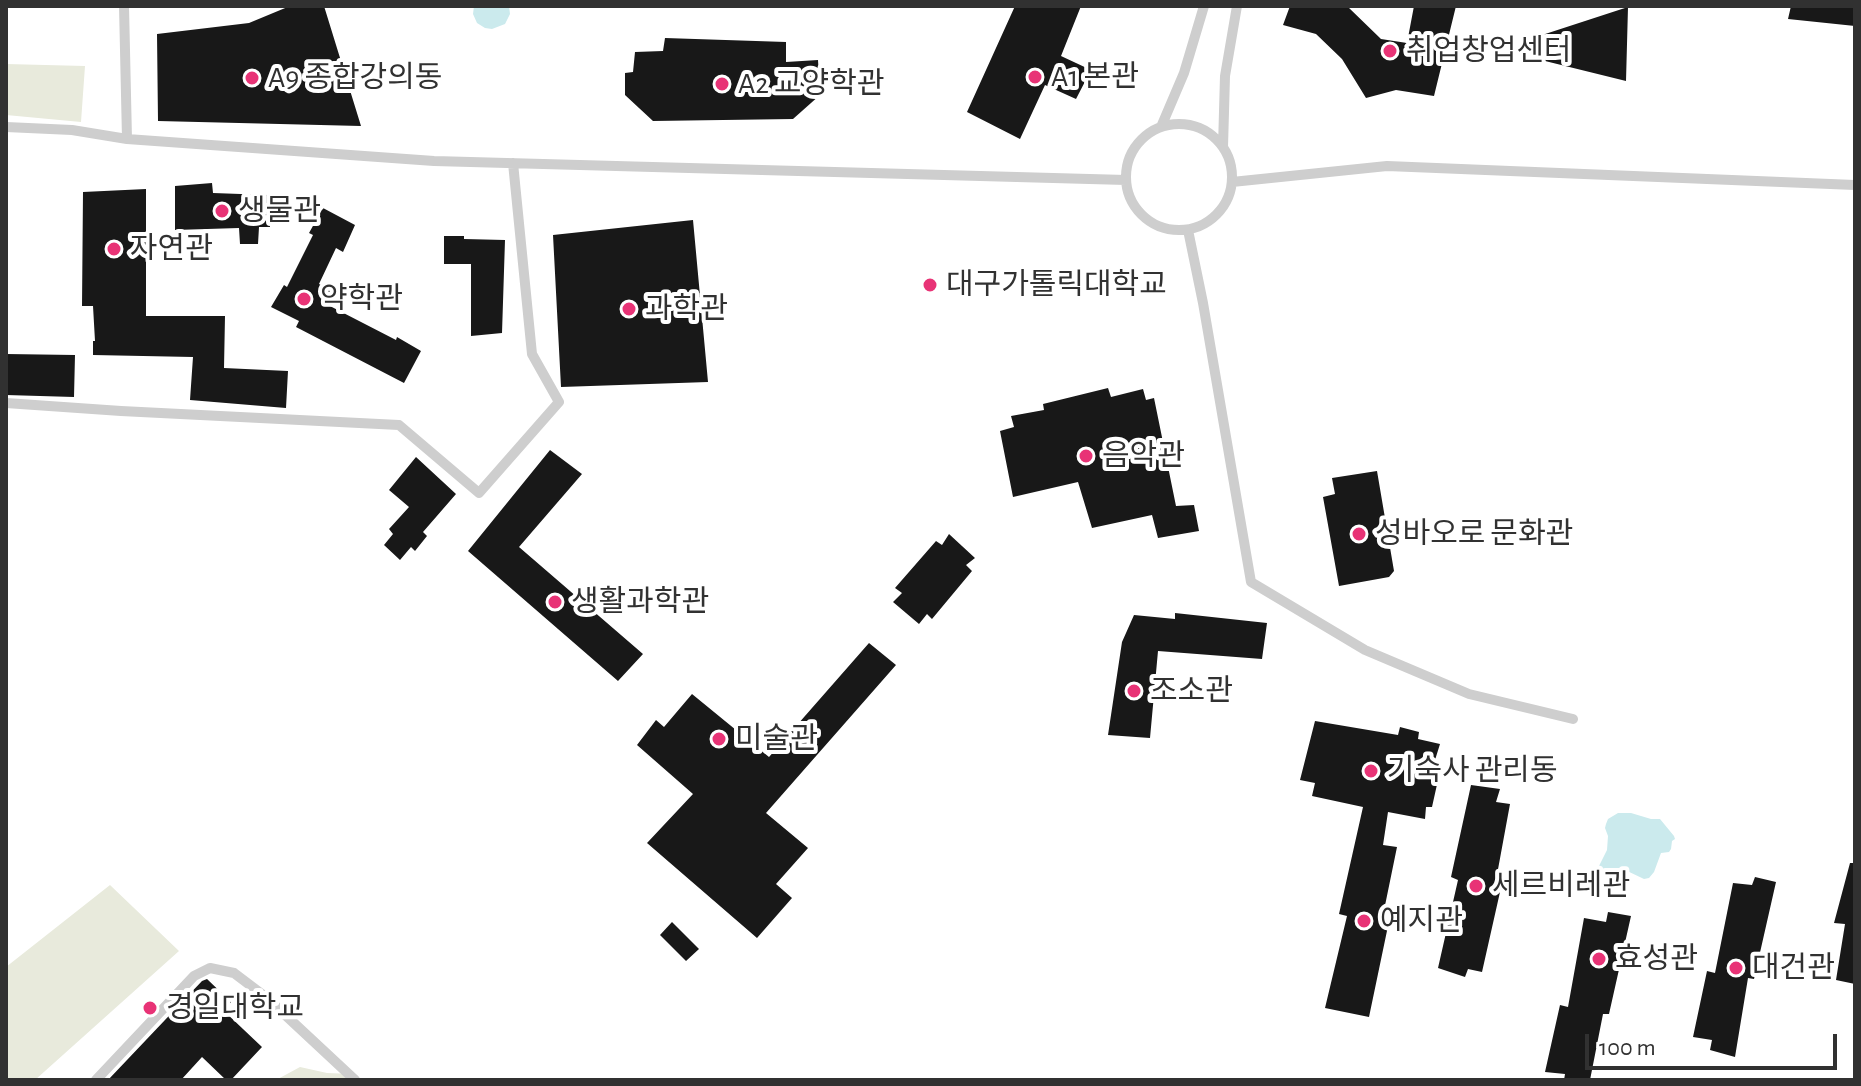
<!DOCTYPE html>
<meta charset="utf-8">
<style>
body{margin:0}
#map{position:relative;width:1861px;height:1086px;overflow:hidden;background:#fff;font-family:"Alegreya Sans",sans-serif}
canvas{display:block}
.frame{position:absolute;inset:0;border:8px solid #313131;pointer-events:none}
.scale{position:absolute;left:1585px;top:1034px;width:252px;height:36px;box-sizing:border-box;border:4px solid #313131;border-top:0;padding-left:10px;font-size:24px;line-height:28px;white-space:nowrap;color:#313131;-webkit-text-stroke:6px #fff;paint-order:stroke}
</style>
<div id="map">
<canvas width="1861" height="1086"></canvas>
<div class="frame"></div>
<div class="scale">100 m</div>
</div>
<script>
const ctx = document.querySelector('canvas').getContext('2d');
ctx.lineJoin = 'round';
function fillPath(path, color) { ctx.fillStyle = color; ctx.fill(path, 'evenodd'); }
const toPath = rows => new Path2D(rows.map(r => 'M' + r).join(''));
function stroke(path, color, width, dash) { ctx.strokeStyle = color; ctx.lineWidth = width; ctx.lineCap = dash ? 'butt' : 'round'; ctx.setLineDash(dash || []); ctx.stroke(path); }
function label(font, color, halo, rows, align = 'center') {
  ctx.font = font + ' "Alegreya Sans","Noto Sans KR",sans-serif'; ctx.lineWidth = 8; ctx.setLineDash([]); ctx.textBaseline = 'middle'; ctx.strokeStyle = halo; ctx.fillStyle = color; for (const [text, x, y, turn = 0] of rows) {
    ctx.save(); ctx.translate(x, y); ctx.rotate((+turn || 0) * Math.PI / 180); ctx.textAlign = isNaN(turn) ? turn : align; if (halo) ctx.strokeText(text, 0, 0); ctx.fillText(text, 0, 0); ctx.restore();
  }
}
fillPath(toPath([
 [6,64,85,66,81,122,6,115],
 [110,885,179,951,35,1080,6,1080,6,967],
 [300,1067,327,1073,353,1074,362,1080,276,1080]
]), '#e8eadc');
fillPath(toPath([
 [474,6,509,6,510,14,505,24,492,29,485,28,477,23,473,14],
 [1618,813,1631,813,1651,819,1660,819,1674,836,1675,839,1672,841,1671,849,1669,852,1661,853,1654,872,1649,878,1644,879,1623,869,1615,868,1608,872,1599,871,1598,868,1607,850,1608,836,1605,828,1606,824,1608,819]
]), '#cbeaed');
fillPath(toPath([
 [290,6,324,6,361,126,158,121,157,34,249,23],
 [1015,6,1081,6,1061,56,1091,70,1076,99,1045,85,1020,139,967,112],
 [1290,6,1347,6,1381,39,1407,43,1414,6,1456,6,1434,96,1396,90,1366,98,1342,59,1316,34,1283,25],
 [1791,6,1855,6,1855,26,1788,19],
 [1628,7,1626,81,1541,60,1536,37],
 [665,38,786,42,786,62,818,60,820,95,793,119,653,121,625,95,625,73,633,72,635,52,663,51],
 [212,183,213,193,268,195,270,227,259,227,258,244,240,244,239,228,175,230,175,186],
 [146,189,146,316,225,316,224,368,288,371,286,408,190,400,193,357,93,355,93,341,95,341,93,306,82,306,83,192],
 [323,208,355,225,343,252,336,248,319,284,336,293,328,305,396,340,397,337,421,351,404,383,296,327,299,321,271,307,284,285,287,287,313,235,309,233],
 [693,220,708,382,561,387,553,235],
 [444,236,464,236,464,239,505,240,502,333,471,336,471,264,444,264],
 [6,354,75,355,74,397,6,395],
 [1108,388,1111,397,1143,389,1146,400,1154,398,1176,506,1194,505,1199,531,1158,538,1152,515,1092,528,1078,482,1013,497,1000,431,1014,427,1011,416,1044,410,1043,404],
 [550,450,582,474,519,547,643,654,618,681,468,551],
 [416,457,456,494,423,532,427,536,415,551,411,547,400,560,384,545,393,534,389,529,409,507,389,490],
 [1377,471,1394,571,1389,577,1339,586,1323,497,1335,494,1332,478],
 [949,534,975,558,966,565,972,571,932,619,927,614,919,624,893,602,902,593,895,588,936,541,942,545],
 [1175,613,1267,623,1262,659,1158,651,1150,738,1108,735,1122,642,1134,615,1175,619],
 [869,643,896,665,766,813,808,848,776,884,792,898,757,938,647,843,693,794,637,745,656,720,664,727,692,694,769,757],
 [1315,721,1398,735,1400,727,1419,732,1418,739,1440,744,1435,760,1442,762,1432,807,1426,807,1425,819,1388,812,1383,845,1397,847,1381,925,1388,926,1369,1017,1325,1008,1347,916,1339,914,1363,807,1312,796,1315,783,1300,780],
 [1471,785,1500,789,1496,802,1510,804,1494,891,1500,892,1482,972,1468,969,1465,977,1438,968,1458,880,1451,877],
 [1850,863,1855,863,1855,984,1836,980,1845,924,1834,923],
 [1755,877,1776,882,1754,979,1748,978,1735,1057,1710,1050,1712,1040,1693,1037,1707,971,1715,973,1733,883,1752,885],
 [1608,912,1631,916,1609,1014,1603,1014,1590,1080,1564,1080,1565,1074,1545,1072,1560,1005,1568,1007,1584,918,1606,922],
 [672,922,699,949,686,961,660,935],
 [207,979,231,1002,224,1011,262,1047,231,1080,226,1080,202,1057,181,1080,108,1080,202,981]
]), '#181818');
stroke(toPath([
 [124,6,127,139],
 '1126 177a53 53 0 1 1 106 0a53 53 0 1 1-106 0Z',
 [6,127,72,130,127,139,434,161,1126,180],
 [1161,127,1184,73,1204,6],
 [1223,147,1225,76,1237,6],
 [1232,182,1387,166,1855,185],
 [1188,230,1203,303,1251,582,1365,650,1469,694,1573,719],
 [6,403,121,411,399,425,479,493,559,402,532,354,513,163],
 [96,1080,194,976,210,968,234,973,267,998,355,1080]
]), '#cecece', 10);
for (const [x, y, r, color] of [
 [1390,51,8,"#e83376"],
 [1035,77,8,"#e83376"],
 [252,78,8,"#e83376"],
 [722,84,8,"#e83376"],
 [222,211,8,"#e83376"],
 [114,249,8,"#e83376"],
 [930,285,8,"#e83376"],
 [304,299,8,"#e83376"],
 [629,309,8,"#e83376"],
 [1086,456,8,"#e83376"],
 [1359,534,8,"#e83376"],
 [555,602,8,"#e83376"],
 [1134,691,8,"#e83376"],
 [719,739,8,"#e83376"],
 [1371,771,8,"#e83376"],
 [1476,886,8,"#e83376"],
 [1364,921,8,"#e83376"],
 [1599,959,8,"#e83376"],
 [1736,968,8,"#e83376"],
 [150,1008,8,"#e83376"]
]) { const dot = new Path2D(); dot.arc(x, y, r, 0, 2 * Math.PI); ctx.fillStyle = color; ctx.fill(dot); stroke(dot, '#fff', 3); }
label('30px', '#313131', '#fff', [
 ["취업창업센터",1406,51],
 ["A1 본관",1051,77],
 ["A9 종합강의동",268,78],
 ["A2 교양학관",738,84],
 ["생물관",238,211],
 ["자연관",130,249],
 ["대구가톨릭대학교",946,285],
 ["약학관",320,299],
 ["과학관",645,309],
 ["음악관",1102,456],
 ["성바오로 문화관",1375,534],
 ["생활과학관",571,602],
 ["조소관",1150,691],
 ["미술관",735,739],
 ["기숙사 관리동",1387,771],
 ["세르비레관",1492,886],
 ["예지관",1380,921],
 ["효성관",1615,959],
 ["대건관",1752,968],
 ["경일대학교",166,1008]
], 'left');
</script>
